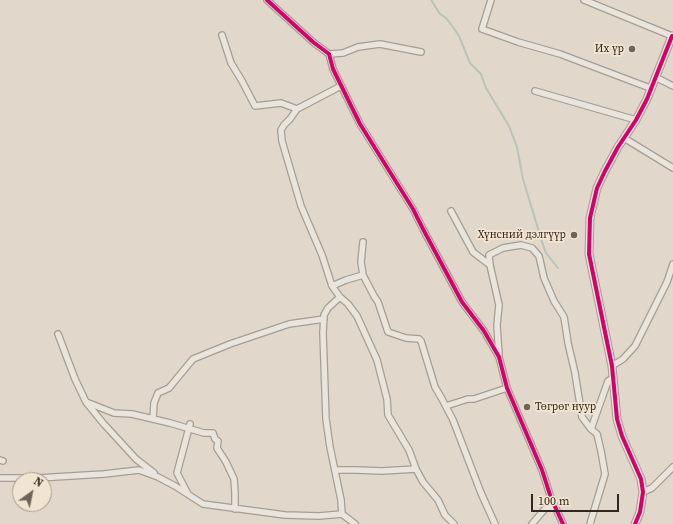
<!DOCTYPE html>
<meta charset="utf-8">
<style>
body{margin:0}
#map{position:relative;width:673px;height:524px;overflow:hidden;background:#e1d8cb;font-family:"Source Serif 4",serif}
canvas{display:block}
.north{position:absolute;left:12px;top:472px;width:40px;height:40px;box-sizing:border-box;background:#f1e5d1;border:1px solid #a59989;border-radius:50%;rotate:33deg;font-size:11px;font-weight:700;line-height:16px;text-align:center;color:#32261e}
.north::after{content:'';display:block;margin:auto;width:14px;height:18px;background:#6f645b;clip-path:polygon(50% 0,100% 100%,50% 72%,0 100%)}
.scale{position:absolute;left:531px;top:494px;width:88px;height:18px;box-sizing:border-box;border:2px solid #32261e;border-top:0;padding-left:5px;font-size:12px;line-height:14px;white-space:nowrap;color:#32261e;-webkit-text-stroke:3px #f1e5d1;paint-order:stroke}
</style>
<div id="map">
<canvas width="673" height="524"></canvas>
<div class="north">N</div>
<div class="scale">100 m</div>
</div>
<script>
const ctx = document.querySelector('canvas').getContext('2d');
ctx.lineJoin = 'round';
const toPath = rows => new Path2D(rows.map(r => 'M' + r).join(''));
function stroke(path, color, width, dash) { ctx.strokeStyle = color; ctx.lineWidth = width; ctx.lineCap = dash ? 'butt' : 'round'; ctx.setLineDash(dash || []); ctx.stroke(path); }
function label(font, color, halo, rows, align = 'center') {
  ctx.font = font + ' "Source Serif 4",serif'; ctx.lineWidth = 3.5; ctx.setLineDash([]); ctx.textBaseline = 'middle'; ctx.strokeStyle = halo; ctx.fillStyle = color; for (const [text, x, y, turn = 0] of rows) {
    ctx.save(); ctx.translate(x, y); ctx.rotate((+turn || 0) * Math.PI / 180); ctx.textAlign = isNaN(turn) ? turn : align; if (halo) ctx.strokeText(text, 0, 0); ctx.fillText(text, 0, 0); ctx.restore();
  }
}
stroke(toPath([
 [431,0,440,14,446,18,453,27,459,36,470,63,481,74,486,88,509,126,517,147,523,179,542,242,546,253,558,268]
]), '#b6c4ba', 2);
const minor = toPath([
 [267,0,313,42,329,54,333,69,360,124,413,209,423,229,462,302,484,331,499,357,507,388,542,470,551,498,563,524],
 [491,0,482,29,518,42,560,54,650,88],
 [584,0,672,36],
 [222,35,231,63,242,81,255,106,281,103,297,109,341,86],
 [329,54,343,53,358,47,380,44,421,52],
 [655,77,673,86],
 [535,91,636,120],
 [297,109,290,119,284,125,281,130,282,141,301,206,322,255,332,286],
 [624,138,673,168],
 [451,211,473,252,490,265],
 [363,242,361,262,363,275,374,296,378,302,388,332,406,338,419,339,421,341,435,387,442,399,453,420,481,493,495,524],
 [363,275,346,280,332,286,340,297,348,304,357,316,377,360,387,399,388,415,409,450,416,469],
 [340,297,328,308,324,315,323,333,326,419,330,447,341,500,342,514],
 [58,334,75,379,86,402,103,423,136,459,154,473],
 [499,355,497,325,499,305,490,265,489,255,503,248,521,245,532,248,539,256,544,278,554,301,564,317,568,343,575,373,582,417,591,429],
 [612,366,623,359,635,346,667,282,673,264],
 [86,402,114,413,132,414,170,423,204,433,213,433,215,439,218,441,217,448,226,462,234,479,235,493,235,509],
 [446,406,468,399,474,399,507,388],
 [153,419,154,403,158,393,169,388,193,359,230,344,289,324,324,319],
 [0,460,3,461],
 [335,470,356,470,382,471,416,469,423,482,438,500,445,515,454,524],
 [0,478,38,478,104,474,139,470,158,477,175,486,203,504,285,515,319,516,342,514,355,524],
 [643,492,652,488,673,467],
 [188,494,177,473,190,424],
 [532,524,544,510,547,508,555,507],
 [590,524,605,474,601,451,597,434,591,429,608,381,613,378]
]);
const tertiary = toPath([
 [635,524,640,512,643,492,641,479,622,436,617,419,612,366,589,254,590,218,597,188,605,171,618,147,636,120,647,99,672,36,673,36]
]);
stroke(minor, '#a69d94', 8);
stroke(tertiary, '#a69d94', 9);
stroke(minor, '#e9e4dc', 5.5);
stroke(tertiary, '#e9e4dc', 7);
stroke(toPath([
 [267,0,313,42,329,54,333,69,360,124,413,209,423,229,462,302,484,331,499,357,507,388,542,470,551,498,563,524],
 [635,524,640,512,643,492,641,479,622,436,617,419,612,366,589,254,590,218,597,188,605,171,618,147,636,120,647,99,672,36,673,36]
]), '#d6006c', 4);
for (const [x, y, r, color] of [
 [632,49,4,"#6f645b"],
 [574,235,4,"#6f645b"],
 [527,407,4,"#6f645b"]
]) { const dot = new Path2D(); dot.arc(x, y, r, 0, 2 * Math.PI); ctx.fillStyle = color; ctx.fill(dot); stroke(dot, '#f1e5d1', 1.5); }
label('11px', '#32261e', '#f1e5d1', [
 ["Их үр",624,49],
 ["Хүнсний дэлгүүр",566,235],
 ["Төгрөг нуур",535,407,"left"]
], 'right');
</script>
